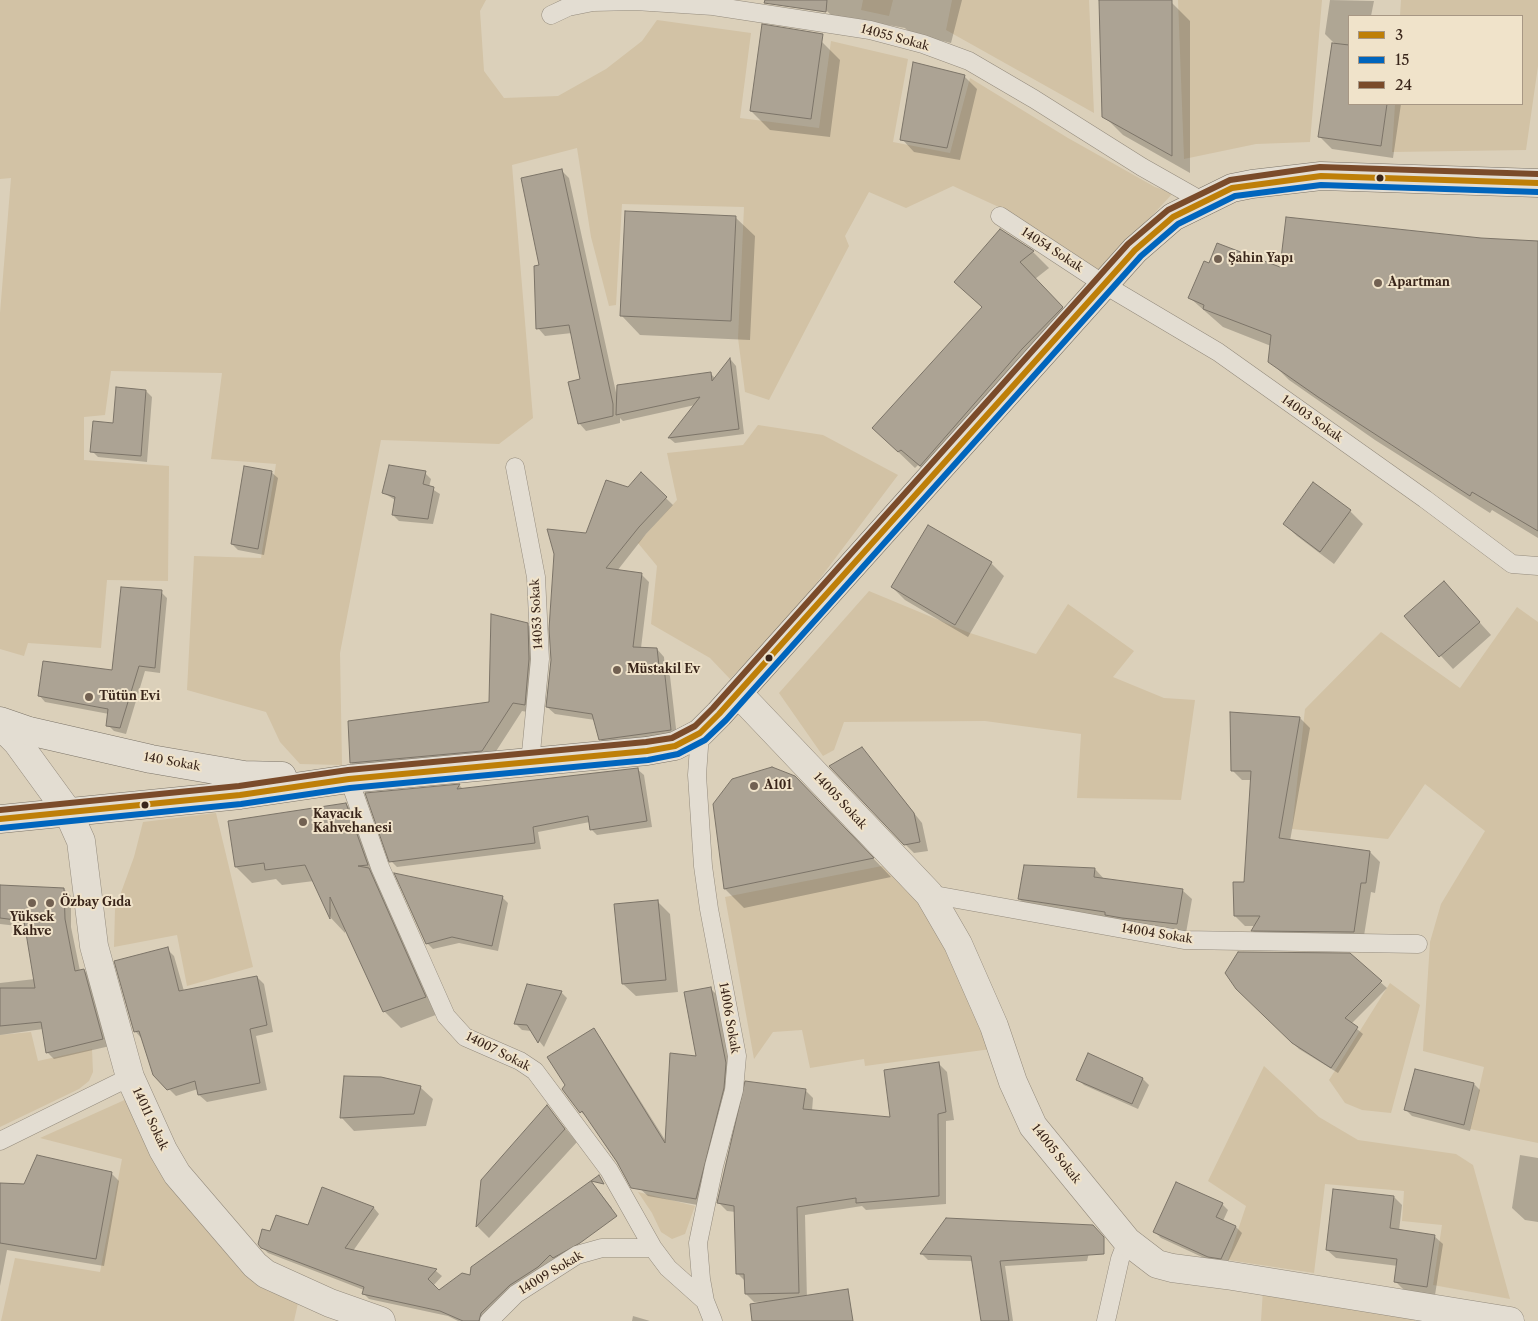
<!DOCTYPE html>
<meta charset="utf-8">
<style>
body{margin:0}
#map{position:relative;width:1538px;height:1321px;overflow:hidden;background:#dbd0ba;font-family:"Libre Caslon Text",serif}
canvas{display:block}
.legend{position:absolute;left:1348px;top:15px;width:175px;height:90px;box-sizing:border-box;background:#f0e3ca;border:1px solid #a79784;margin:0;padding:6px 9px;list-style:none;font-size:15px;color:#39251a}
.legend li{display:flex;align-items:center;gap:10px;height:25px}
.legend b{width:25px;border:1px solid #a79784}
</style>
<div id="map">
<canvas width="1538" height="1321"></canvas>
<ul class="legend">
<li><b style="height:6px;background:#be7f08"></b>3</li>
<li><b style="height:6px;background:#0065bd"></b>15</li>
<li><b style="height:6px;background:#7a4b2a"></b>24</li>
</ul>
</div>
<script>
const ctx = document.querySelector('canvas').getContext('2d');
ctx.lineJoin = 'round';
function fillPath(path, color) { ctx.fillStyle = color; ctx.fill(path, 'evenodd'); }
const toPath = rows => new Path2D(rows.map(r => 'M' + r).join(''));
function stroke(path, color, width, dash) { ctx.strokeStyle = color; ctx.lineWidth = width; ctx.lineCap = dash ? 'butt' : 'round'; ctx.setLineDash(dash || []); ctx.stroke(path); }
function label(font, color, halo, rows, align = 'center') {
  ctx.font = font + ' "Libre Caslon Text",serif'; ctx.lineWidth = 4; ctx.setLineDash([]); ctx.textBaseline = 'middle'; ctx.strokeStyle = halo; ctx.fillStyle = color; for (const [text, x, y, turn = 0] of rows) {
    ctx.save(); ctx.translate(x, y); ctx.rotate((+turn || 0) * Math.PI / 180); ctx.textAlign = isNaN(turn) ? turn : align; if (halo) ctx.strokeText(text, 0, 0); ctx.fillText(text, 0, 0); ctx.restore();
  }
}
fillPath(toPath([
 [0,0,486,0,480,11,484,71,504,98,558,96,606,69,642,41,657,20,751,33,740,118,819,128,831,41,908,59,893,142,950,153,970,78,1068,138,1155,187,1173,193,1099,273,1001,208,953,186,906,208,869,192,845,236,849,246,769,400,745,392,738,338,744,207,622,204,616,305,609,306,591,237,577,148,512,165,533,418,499,444,381,440,340,653,342,765,300,764,280,742,266,712,187,690,194,556,261,558,276,464,211,459,222,373,111,371,105,415,84,417,84,460,169,466,168,581,107,580,101,648,28,643,24,656,0,649,0,313,11,178,0,179],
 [863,0,893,0,889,16,861,10],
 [952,0,1089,0,1094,113,946,30],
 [1178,0,1322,0,1310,142,1256,144,1184,159],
 [1401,0,1538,0,1538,66,1526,150,1392,152,1395,104,1522,104,1522,16,1400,16],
 [758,425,823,435,898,475,797,609,730,679,710,658,651,624,657,566,638,543,677,500,667,453,743,445],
 [869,591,970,633,1036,654,1068,604,1134,651,1113,677,1164,698,1195,700,1181,800,1077,798,1081,734,985,721,844,722,834,750,823,756,779,693],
 [1517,607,1538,622,1538,1143,1470,1129,1484,1067,1423,1051,1430,942,1441,904,1485,831,1425,784,1388,839,1292,829,1305,709,1381,632,1460,688],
 [216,813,253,967,187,986,177,935,114,947,115,909,134,857,143,822],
 [887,865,927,908,991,1049,865,1066,864,1059,810,1068,802,1030,773,1032,754,1059,725,897],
 [1390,983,1420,1005,1391,1113,1362,1110,1345,1103,1329,1080],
 [31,1032,38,1061,92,1049,93,1072,89,1081,79,1089,0,1127,0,1035],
 [1264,1066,1319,1117,1358,1140,1456,1154,1473,1165,1510,1299,1433,1285,1442,1225,1402,1221,1404,1191,1325,1184,1314,1273,1228,1260,1246,1206,1208,1181],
 [129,1098,168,1181,240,1270,268,1288,298,1303,294,1321,1,1321,15,1258,100,1272,122,1159,40,1138],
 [638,1192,695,1206,685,1234,672,1239,661,1232,652,1213],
 [1263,1290,1415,1317,1415,1321,1261,1321]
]), '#d2c2a5');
fillPath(toPath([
 [816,0,962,0,951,43,910,33,905,28,831,15],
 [1100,0,1171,2,1190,21,1190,173,1123,135,1104,116],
 [1330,0,1374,1,1371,16,1349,16,1349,49,1338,47,1325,34],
 [821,41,840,60,830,137,770,130,751,111],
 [1331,56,1349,58,1349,104,1401,104,1393,158,1332,149,1319,136],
 [964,76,977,89,960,160,914,152,902,139],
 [562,171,569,178,617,397,711,374,716,379,731,360,736,366,744,434,675,443,669,438,695,405,623,421,620,418,620,423,586,431,579,423,581,380,572,333,545,336,538,328,540,266],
 [736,218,755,236,750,340,640,335,622,316],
 [1504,241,1538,242,1538,538,1492,510,1490,513,1375,440,1289,380,1270,361,1271,346,1223,327,1190,298,1210,264,1281,269],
 [1033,252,1049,268,1035,279,1078,324,937,482,918,465,915,468,890,444,983,308,956,282],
 [146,391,152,397,147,462,98,457,92,451],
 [271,472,278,478,264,555,238,550,232,544],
 [425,473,431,479,429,487,440,494,433,524,399,521,393,515,395,500,384,493],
 [641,474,673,505,646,534,617,571,642,575,649,582,641,648,657,649,664,657,665,671,670,676,677,737,607,747,600,739,595,720,555,714,547,707,586,535],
 [1314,484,1350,511,1363,524,1334,564,1297,536,1284,524],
 [928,527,991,563,1004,576,968,637,905,600,892,587],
 [1444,583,1491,635,1453,669,1405,617],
 [161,592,167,598,160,673,145,671,126,734,114,731,108,725,109,714,45,702,39,695,113,672],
 [527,624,536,633,533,713,522,711,491,759,360,771,351,763,490,703],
 [1300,718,1310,728,1290,841,1370,852,1380,862,1375,893,1371,892,1363,942,1262,940,1252,930,1255,926,1245,926,1235,916,1246,883,1252,780,1242,780,1232,770],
 [862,748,922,823,928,851,914,853,905,844],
 [637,769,644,775,652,827,597,835,591,829,590,822,538,832,541,849,397,867,391,861,367,794,460,786,464,790],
 [814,796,891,877,744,908,725,889,715,804],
 [346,804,362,821,441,1013,401,1028,384,1011,346,927,345,933,331,918,314,881,282,885,276,879,252,883,236,867],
 [1095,869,1105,880,1182,890,1192,899,1186,933,1029,909,1019,899],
 [0,886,64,889,71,896,71,927,80,971,84,970,91,977,110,1046,54,1059,47,1052,43,1029,0,1035,0,983,35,979,26,927,0,924],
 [502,897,508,903,498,951,459,943,433,949,427,943],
 [657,901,670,914,678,992,636,996,623,984],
 [167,949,174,956,184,991,257,977,264,984,273,1032,256,1036,267,1090,207,1102,199,1095,198,1089,176,1096,154,1074,142,1039,135,1031],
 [1350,955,1387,988,1351,1024,1363,1034,1338,1073,1299,1049,1237,988],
 [710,988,718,996,732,1071,703,1206,648,1196,627,1177,588,1118,581,1112,593,1030,600,1037,667,1143,698,1058],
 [561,992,567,998,544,1047,531,1031,522,1030,516,1024],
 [1089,1055,1143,1079,1149,1085,1138,1109,1084,1085,1078,1079],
 [939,1064,947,1072,954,1120,946,1121,946,1204,866,1210,862,1206,805,1215,807,1300,754,1302,746,1294,746,1282,738,1274,736,1212,727,1211,719,1203,805,1090,813,1098,812,1111,891,1118],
 [1416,1070,1474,1084,1480,1090,1470,1131,1412,1116,1406,1110],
 [346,1077,420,1087,433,1099,426,1126,354,1131,342,1118],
 [547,1107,577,1142,489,1238,477,1226,482,1180],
 [1520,1155,1538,1158,1538,1222,1525,1220,1512,1208],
 [111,1173,119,1181,104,1266,7,1250,0,1286,0,1184,25,1185],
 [591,1182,612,1208,544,1273,487,1321,458,1321,448,1316,369,1299,363,1293,364,1290,268,1253,259,1244,271,1232,308,1227,323,1189,374,1208,379,1214,353,1251,436,1271,442,1276,433,1286,439,1292,471,1276],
 [1394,1197,1402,1205,1399,1231,1434,1236,1443,1244,1435,1295,1404,1290,1396,1282,1398,1266,1336,1258,1327,1250],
 [1222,1204,1228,1210,1223,1221,1236,1227,1242,1233,1227,1264,1215,1263,1161,1238,1155,1232],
 [947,1219,1094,1232,1087,1261,1005,1266,1013,1321,982,1321,973,1261,928,1260,922,1254],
 [633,1316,650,1321,632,1321]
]), '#0003');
const building = toPath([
 [765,0,827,0,826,12,764,3,765,0],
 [1099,0,1172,0,1172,156,1102,117,1099,0],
 [762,24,823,34,811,119,750,111,762,24],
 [1332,43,1349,45,1349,104,1387,104,1381,146,1318,137,1332,43],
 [913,62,965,75,947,148,900,140,913,62],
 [562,169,613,404,613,416,578,424,568,382,580,379,569,325,536,329,534,266,539,265,521,178,562,169],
 [625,211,736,216,731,321,620,316,625,211],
 [1286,217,1481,238,1538,241,1538,531,1472,492,1470,496,1318,397,1268,362,1271,335,1203,309,1204,305,1188,298,1204,261,1209,263,1217,243,1280,267,1286,217],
 [1000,229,1034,251,1020,262,1063,307,1022,349,920,466,901,450,898,452,872,428,982,307,954,282,1000,229],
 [730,358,739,429,668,438,700,397,616,415,617,385,711,372,712,381,730,358],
 [116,387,146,390,141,456,90,452,93,421,113,423,116,387],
 [389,465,426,471,423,484,434,487,428,519,392,515,395,497,382,493,389,465],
 [244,466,272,471,258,549,231,544,244,466],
 [641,472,667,497,639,527,606,568,642,573,633,647,657,648,659,666,664,667,671,730,599,740,592,714,546,707,551,660,549,629,554,554,547,529,586,533,606,480,628,487,641,472],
 [1313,482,1351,510,1320,552,1283,524,1313,482],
 [928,525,992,562,955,625,891,587,928,525],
 [1444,581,1480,622,1439,657,1404,616,1444,581],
 [121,587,162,590,155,668,139,666,120,728,106,726,108,709,38,696,43,661,112,670,121,587],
 [491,614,528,623,529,659,525,705,513,703,482,751,350,763,348,721,489,702,491,614],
 [1230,712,1300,717,1279,838,1370,851,1366,883,1361,883,1354,932,1251,931,1260,916,1234,916,1233,882,1244,882,1251,771,1231,771,1230,712],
 [862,747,914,813,920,842,904,845,829,766,862,747],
 [772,767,795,776,874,858,724,889,713,804,732,779,772,767],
 [638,768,647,821,590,830,588,816,533,827,535,843,389,862,365,793,460,784,457,789,638,768],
 [346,803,368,865,358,866,369,868,426,997,383,1012,330,897,330,919,305,865,265,870,264,863,235,867,228,821,346,803],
 [1024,865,1095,868,1094,877,1183,889,1177,924,1122,918,1105,915,1105,912,1018,899,1024,865],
 [394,873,503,896,492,946,452,937,426,944,394,873],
 [0,885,64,888,65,919,75,971,84,969,103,1039,46,1053,41,1022,0,1026,0,988,35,988,24,921,0,918,0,885],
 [658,900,666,980,622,984,614,904,658,900],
 [168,947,179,991,257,976,267,1025,250,1029,260,1083,198,1095,195,1081,167,1090,153,1075,139,1031,134,1032,114,961,168,947],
 [1238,952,1350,953,1382,981,1345,1018,1358,1027,1331,1068,1292,1043,1236,989,1225,973,1238,952],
 [527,984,562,991,538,1043,527,1025,514,1024,527,984],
 [711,987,726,1063,724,1088,696,1199,631,1188,617,1162,582,1111,580,1113,562,1089,565,1085,547,1057,594,1028,665,1143,670,1053,696,1056,684,992,711,987],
 [1088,1053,1143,1078,1132,1104,1076,1080,1088,1053],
 [939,1062,946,1112,938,1114,939,1196,856,1203,856,1198,797,1207,799,1293,745,1294,744,1274,736,1274,734,1206,717,1203,745,1081,806,1089,803,1109,890,1117,884,1070,939,1062],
 [1415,1069,1474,1083,1464,1125,1404,1110,1415,1069],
 [344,1076,381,1077,421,1086,414,1114,340,1118,344,1076],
 [547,1105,565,1129,476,1227,481,1180,547,1105],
 [37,1155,112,1172,96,1259,0,1243,0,1183,24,1184,37,1155],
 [599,1175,604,1184,591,1181,617,1216,580,1243,553,1258,550,1255,538,1267,510,1285,481,1313,479,1321,463,1321,440,1311,362,1294,364,1287,261,1248,258,1244,262,1229,270,1231,276,1215,308,1225,322,1187,374,1207,345,1248,437,1269,428,1279,439,1290,462,1273,470,1275,471,1267,599,1175],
 [1176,1182,1223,1203,1216,1217,1236,1226,1221,1259,1208,1257,1153,1232,1176,1182],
 [1333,1189,1394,1196,1390,1228,1435,1235,1427,1287,1394,1282,1397,1259,1326,1250,1333,1189],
 [946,1218,1093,1225,1104,1237,1104,1254,1000,1261,1009,1321,981,1321,971,1256,920,1254,946,1218],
 [848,1289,853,1321,752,1321,750,1304,848,1289]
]);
fillPath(building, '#aca394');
stroke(building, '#7c7468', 1);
const lane = toPath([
 [551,15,568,7,593,2,635,1,713,6,870,30,923,44,969,61,1034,99,1142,167,1202,201],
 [1000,216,1105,285,1218,352,1425,499,1512,564,1538,566],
 [515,467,536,577,540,659,530,763],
 [700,733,697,775,703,866,709,909,737,1056,734,1090,714,1166,698,1243,701,1279,705,1301,713,1321],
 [349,779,380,867,446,1016,465,1037,520,1061,535,1071,609,1170,653,1248,668,1268,705,1301],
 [929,894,1184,940,1418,944],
 [0,1141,130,1077],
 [489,1321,516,1294,577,1255,602,1248,653,1248],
 [1106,1321,1120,1259,1127,1241]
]);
const street = toPath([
 [738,693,929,894,958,944,994,1026,1013,1082,1033,1126,1127,1241,1157,1264,1172,1268,1226,1275,1510,1321],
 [0,725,17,742,68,812,81,841,94,946,130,1077,163,1150,177,1174,255,1265,266,1274,330,1303,381,1321]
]);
const secondary = toPath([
 [0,721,29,731,151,759,244,775,282,776],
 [0,819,240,795,349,779,647,751,675,746,700,733,719,714,1135,250,1173,217,1232,188,1252,184,1321,176,1538,183]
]);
stroke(lane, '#948b7d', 19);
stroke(street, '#948b7d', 29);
stroke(secondary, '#7c7468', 29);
stroke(lane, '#e3ddd2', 18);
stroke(street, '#e3ddd2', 28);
stroke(secondary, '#e3ddd2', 28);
stroke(toPath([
 [0,819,240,795,349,779,647,751,675,746,700,733,719,714,1135,250,1173,217,1232,188,1321,176,1538,183]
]), '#be7f08', 6);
stroke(toPath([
 [1,828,241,804,350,788,648,760,678,754,705,740,726,720,1141,256,1178,224,1235,196,1321,185,1538,192]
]), '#0065bd', 6);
stroke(toPath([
 [0,810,239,786,348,770,646,742,672,738,695,726,713,708,1128,244,1168,210,1230,180,1320,167,1538,174]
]), '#7a4b2a', 6);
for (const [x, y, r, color] of [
 [1380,178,4.5,"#39251a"],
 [1218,259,5,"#726152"],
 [1378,283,5,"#726152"],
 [769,658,4.5,"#39251a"],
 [617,670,5,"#726152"],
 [89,697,5,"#726152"],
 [754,786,5,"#726152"],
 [145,805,4.5,"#39251a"],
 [303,822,5,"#726152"],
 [32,903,5,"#726152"],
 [50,903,5,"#726152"]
]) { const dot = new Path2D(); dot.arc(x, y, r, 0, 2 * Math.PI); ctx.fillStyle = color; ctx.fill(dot); stroke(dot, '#f0e3ca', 2); }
label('12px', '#39251a', '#f0e3ca', [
 ["14055 Sokak",895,38,15],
 ["14054 Sokak",1052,250,33],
 ["14003 Sokak",1312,419,35],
 ["14053 Sokak",537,614,-93],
 ["140 Sokak",172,762,10],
 ["14005 Sokak",840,801,47],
 ["14004 Sokak",1157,934,9],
 ["14006 Sokak",729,1018,80],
 ["14007 Sokak",498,1052,27],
 ["14011 Sokak",150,1119,65],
 ["14005 Sokak",1056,1154,52],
 ["14009 Sokak",551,1273,-31]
]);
label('bold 12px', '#39251a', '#f0e3ca', [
 ["Şahin Yapı",1228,259],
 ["Apartman",1388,283],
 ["Müstakil Ev",627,670],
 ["Tütün Evi",99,697],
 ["A101",764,786],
 ["Kayacık",313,815],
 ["Kahvehanesi",313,829],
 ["Özbay Gıda",60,903],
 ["Yüksek",32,918,"center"],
 ["Kahve",32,932,"center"]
], 'left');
</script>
